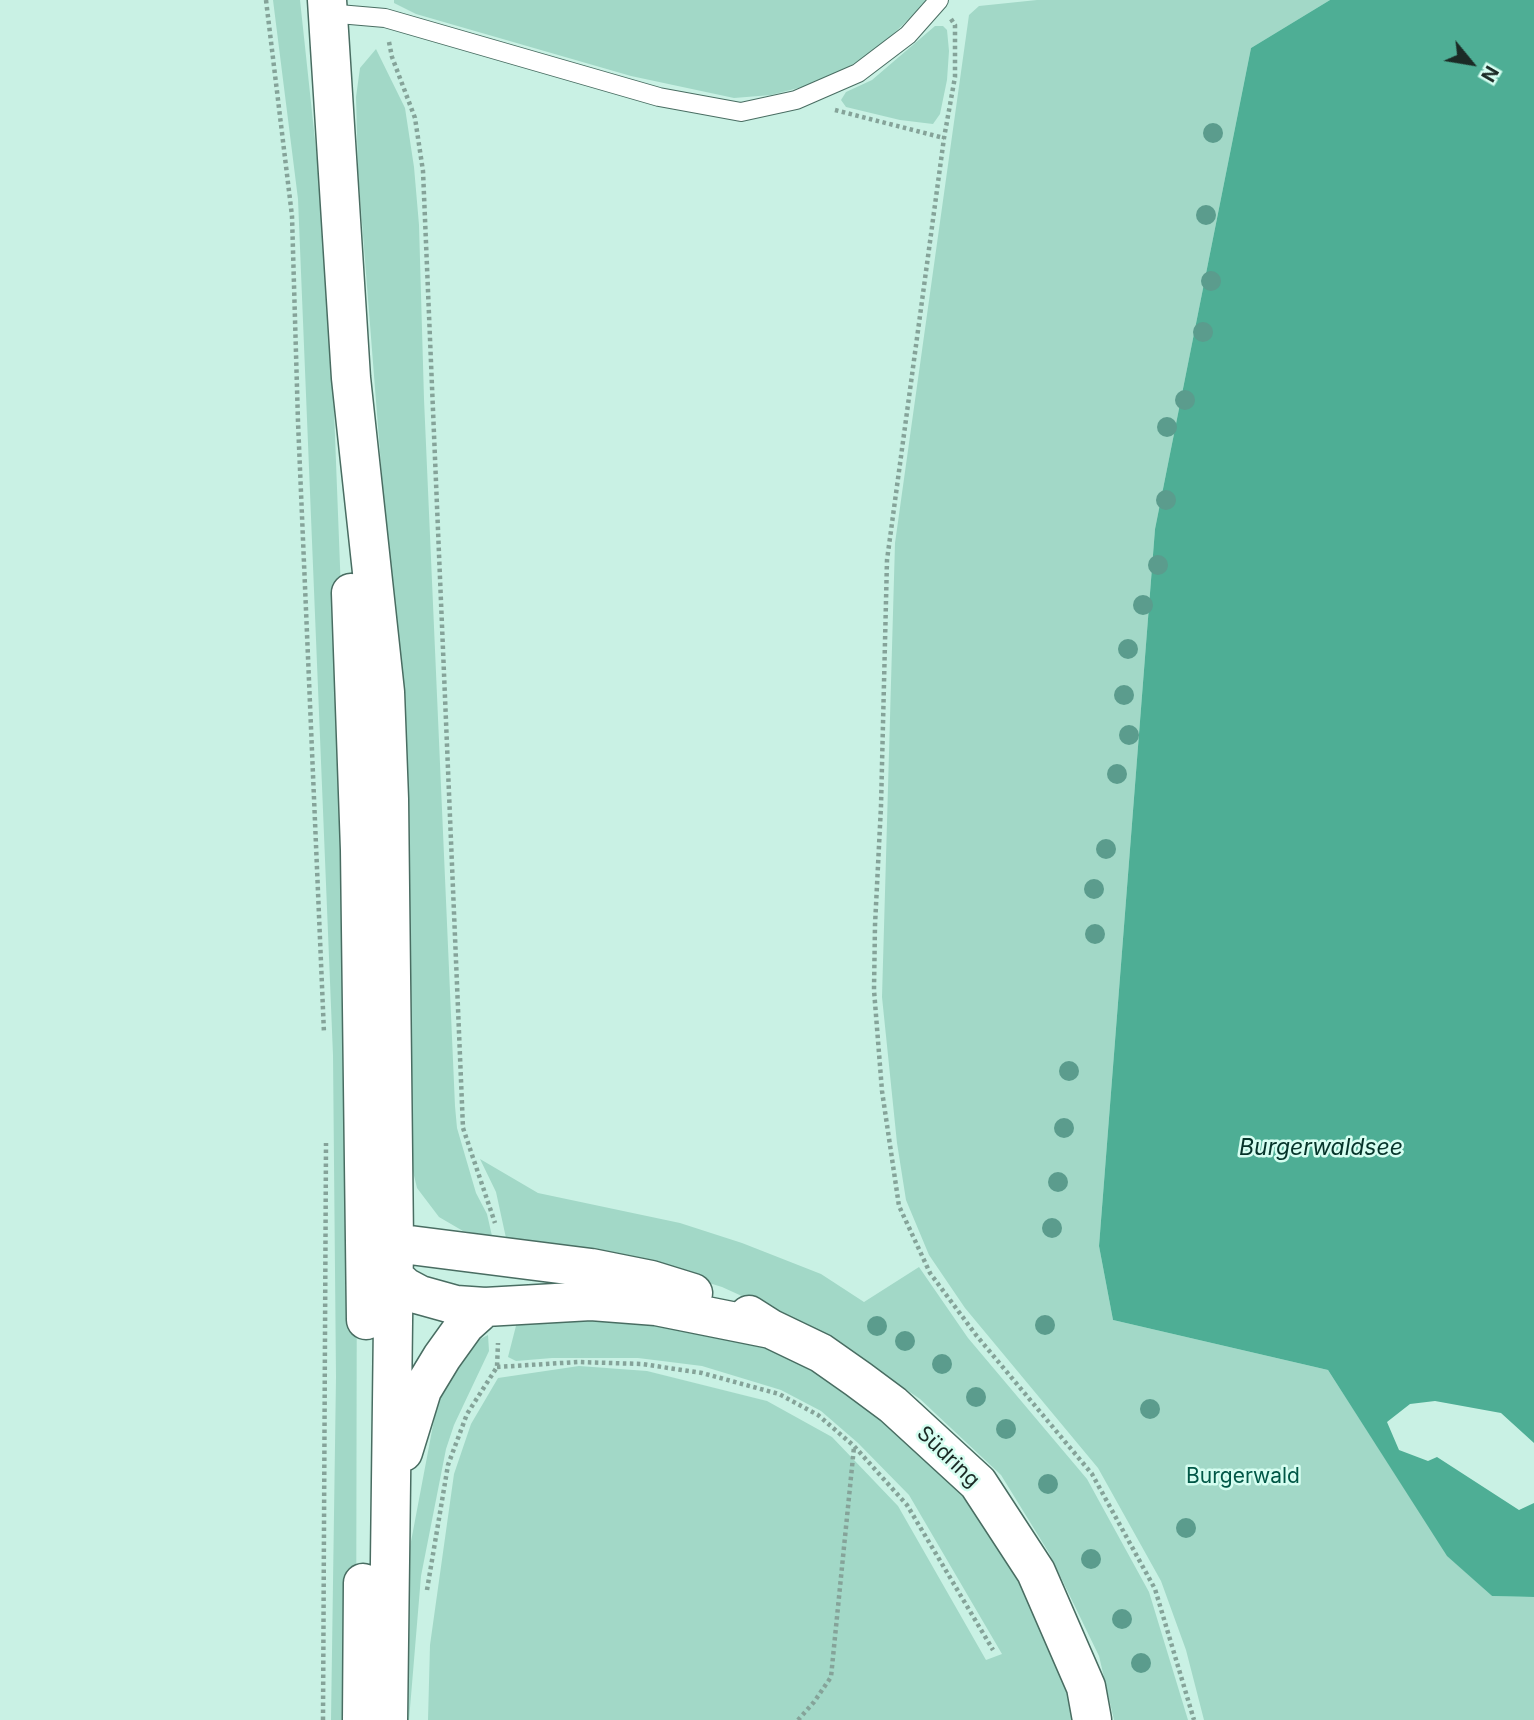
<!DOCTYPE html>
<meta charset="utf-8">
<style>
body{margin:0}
#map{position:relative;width:1534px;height:1720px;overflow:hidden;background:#c9f1e4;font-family:Inter,sans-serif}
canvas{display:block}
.north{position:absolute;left:1436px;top:28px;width:70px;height:70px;-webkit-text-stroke:5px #d6fef1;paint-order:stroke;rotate:120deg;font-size:19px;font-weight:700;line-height:28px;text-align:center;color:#1b2a25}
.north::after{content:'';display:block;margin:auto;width:24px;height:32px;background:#1b2a25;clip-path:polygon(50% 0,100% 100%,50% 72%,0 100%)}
</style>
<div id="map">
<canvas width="1534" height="1720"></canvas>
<div class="north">N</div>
</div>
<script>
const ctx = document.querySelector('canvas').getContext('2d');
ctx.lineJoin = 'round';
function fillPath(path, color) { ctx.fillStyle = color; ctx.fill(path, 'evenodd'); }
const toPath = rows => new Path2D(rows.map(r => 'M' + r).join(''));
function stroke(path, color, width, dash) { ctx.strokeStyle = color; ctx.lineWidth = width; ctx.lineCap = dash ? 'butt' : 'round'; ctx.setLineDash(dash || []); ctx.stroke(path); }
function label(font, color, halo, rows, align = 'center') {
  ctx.font = font + ' Inter,sans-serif'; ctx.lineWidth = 5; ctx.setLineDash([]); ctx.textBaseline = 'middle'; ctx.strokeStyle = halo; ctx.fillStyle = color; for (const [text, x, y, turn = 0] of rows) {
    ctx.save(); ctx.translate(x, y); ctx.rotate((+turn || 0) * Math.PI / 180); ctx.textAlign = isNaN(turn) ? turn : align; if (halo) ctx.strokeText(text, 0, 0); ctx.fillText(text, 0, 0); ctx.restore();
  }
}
fillPath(toPath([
 [273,0,300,0,324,224,334,410,348,774,357,1193,356,1720,331,1720,336,1377,333,1055,298,199],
 [394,0,928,0,881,46,839,73,806,86,771,95,734,98,631,76,416,14,394,3],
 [1037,0,1330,0,1251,48,1155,529,1099,1246,1113,1320,1328,1370,1448,1556,1492,1596,1534,1597,1534,1720,1204,1720,1186,1650,1161,1581,1098,1468,965,1308,929,1255,906,1200,897,1143,882,997,895,543,969,15,979,6],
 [935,26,943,26,947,30,949,51,947,80,940,114,933,124,900,120,846,107,841,100,846,92,872,80],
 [376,49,405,108,414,167,419,225,424,399,455,1106,457,1128,476,1193,487,1214,492,1236,463,1231,439,1217,417,1188,410,1159,391,593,358,171,356,97,360,68],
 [480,1159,538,1193,680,1223,742,1243,821,1274,864,1302,919,1267,968,1338,1087,1479,1149,1592,1188,1720,1114,1720,1099,1656,1049,1553,1001,1475,920,1399,821,1332,722,1287,638,1261,506,1238,496,1192],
 [588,1313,750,1340,815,1370,936,1460,998,1535,1052,1635,1074,1720,428,1720,430,1645,454,1474,471,1424,498,1378,579,1366,647,1371,767,1401,832,1437,898,1506,986,1660,1002,1654,909,1495,858,1443,821,1411,781,1390,702,1366,638,1358,552,1358,516,1361,508,1357,518,1318],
 [488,1335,489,1351,454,1425,446,1449,421,1576,409,1720,397,1720,403,1584,437,1404,447,1379,474,1342]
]), '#a2d8c7');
fillPath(toPath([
 [1330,0,1534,0,1534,1443,1501,1413,1435,1401,1410,1404,1387,1422,1399,1450,1428,1461,1437,1457,1519,1510,1534,1503,1534,1597,1492,1596,1447,1556,1328,1370,1113,1320,1099,1246,1155,529,1251,48]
]), '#4eae95');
const lane = toPath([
 [327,13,385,18,659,97,741,112,796,100,858,73,908,35,939,0]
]);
const secondary = toPath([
 [327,0,351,378,385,692,389,799,394,1243,388,1720],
 [351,593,360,850,366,1320],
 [375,1258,394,1243,591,1268,651,1280,693,1293],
 [384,1259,393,1276,405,1287,420,1295,456,1305,485,1307,591,1301,656,1306,771,1329],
 [749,1315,771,1329,821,1353,858,1379,893,1405,978,1483,1036,1572,1086,1687,1092,1720],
 [403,1452,422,1390,442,1357,465,1325,485,1307],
 [362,1720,363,1583]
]);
stroke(lane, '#496d62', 20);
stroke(secondary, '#496d62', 41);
stroke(toPath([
 [266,0,292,216,298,422,324,1033],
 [951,19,955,25,955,77,944,138,887,560,881,806,875,925,874,990,882,1091,899,1206,930,1273,976,1335,1092,1474,1155,1589,1194,1720],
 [389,42,392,57,415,118,423,171,463,1128,495,1223],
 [835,110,944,138],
 [497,1367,578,1362,642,1364,702,1373,779,1394,818,1415,854,1446,907,1505,993,1650],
 [427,1590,448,1465,467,1414,497,1367,498,1343],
 [323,1720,326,1143],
 [798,1720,814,1702,831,1677,854,1447]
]), '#85a399', 4.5, [3.5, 3.5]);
stroke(lane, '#fff', 18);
stroke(secondary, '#fff', 38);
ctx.fillStyle = '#5b9c8d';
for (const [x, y] of [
 [1213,133],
 [1206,215],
 [1211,281],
 [1203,332],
 [1185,400],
 [1167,427],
 [1166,500],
 [1158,565],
 [1143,605],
 [1128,649],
 [1124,695],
 [1129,735],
 [1117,774],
 [1106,849],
 [1094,889],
 [1095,934],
 [1069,1071],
 [1064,1128],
 [1058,1182],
 [1052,1228],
 [1045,1325],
 [877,1326],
 [905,1341],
 [942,1364],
 [976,1397],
 [1150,1409],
 [1006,1429],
 [1048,1484],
 [1186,1528],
 [1091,1559],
 [1122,1619],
 [1141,1663]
]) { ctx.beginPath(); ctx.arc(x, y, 10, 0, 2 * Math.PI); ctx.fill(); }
label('21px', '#1b2a25', '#d6fef1', [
 ["Südring",948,1457,44]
]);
label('21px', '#015746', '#d6fef1', [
 ["Burgerwald",1243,1477]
]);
label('italic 23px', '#053329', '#d6fef1', [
 ["Burgerwaldsee",1321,1148]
]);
</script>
